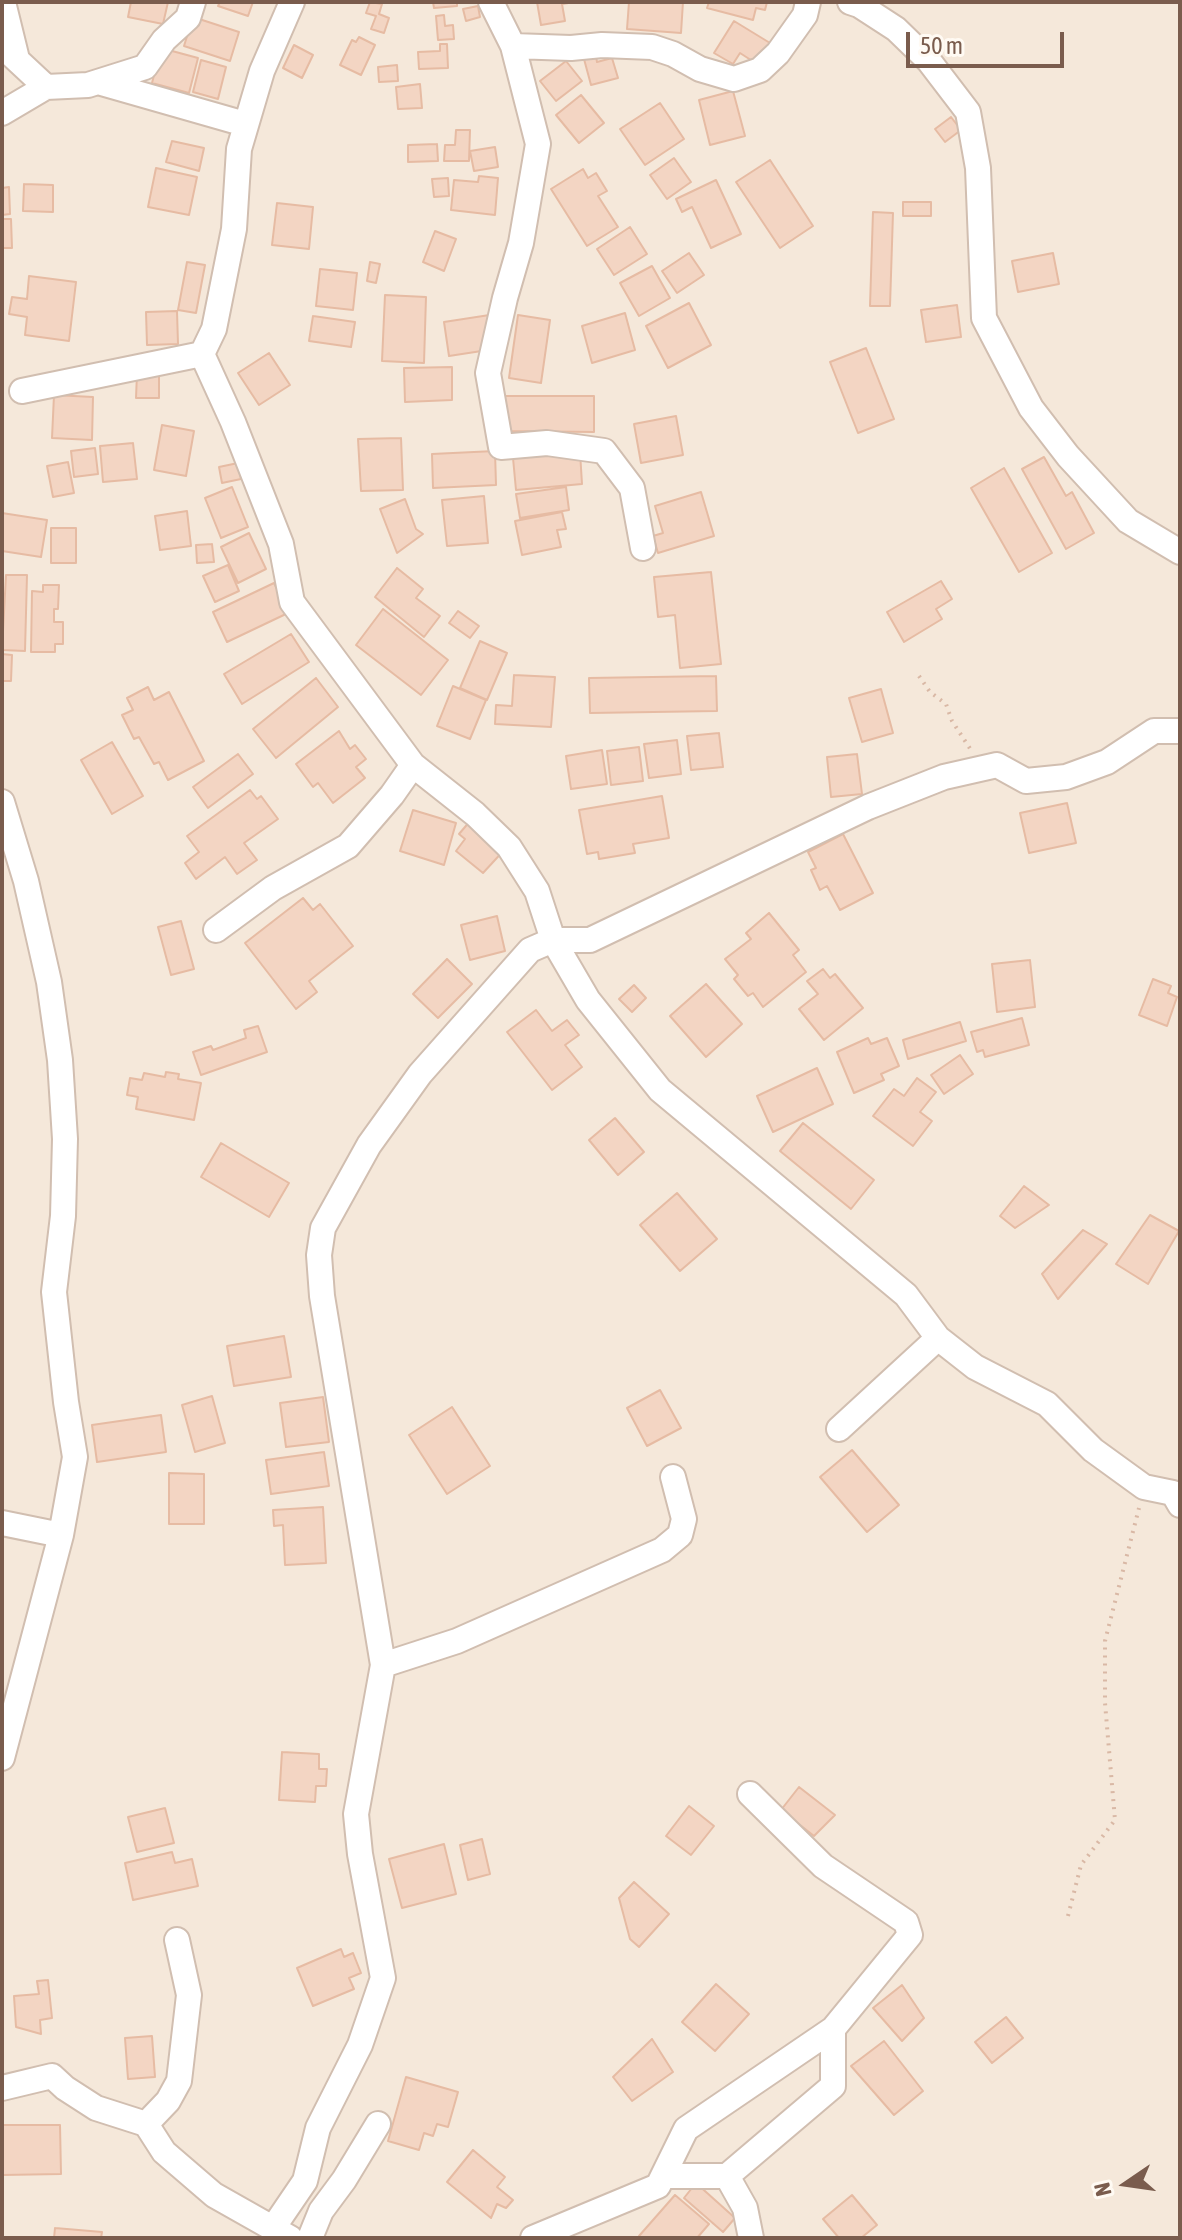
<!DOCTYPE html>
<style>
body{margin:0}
#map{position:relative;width:1182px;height:2240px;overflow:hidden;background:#fdf6ec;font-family:"Asap Condensed",sans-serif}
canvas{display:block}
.frame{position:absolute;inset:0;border:4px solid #7a5c4d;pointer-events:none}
.north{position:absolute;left:1086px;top:2144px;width:80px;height:80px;-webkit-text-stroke:6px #fffaf3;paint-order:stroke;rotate:257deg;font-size:22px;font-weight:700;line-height:32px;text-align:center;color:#7a5c4d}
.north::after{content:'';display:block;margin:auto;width:28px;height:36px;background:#7a5c4d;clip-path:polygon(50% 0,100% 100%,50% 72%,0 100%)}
.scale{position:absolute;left:906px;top:32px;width:158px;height:36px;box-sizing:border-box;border:4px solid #7a5c4d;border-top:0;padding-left:10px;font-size:24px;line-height:28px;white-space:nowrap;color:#7a5c4d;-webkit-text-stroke:6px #fffaf3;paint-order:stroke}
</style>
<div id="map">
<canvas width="1182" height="2240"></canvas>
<div class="frame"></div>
<div class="north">N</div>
<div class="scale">50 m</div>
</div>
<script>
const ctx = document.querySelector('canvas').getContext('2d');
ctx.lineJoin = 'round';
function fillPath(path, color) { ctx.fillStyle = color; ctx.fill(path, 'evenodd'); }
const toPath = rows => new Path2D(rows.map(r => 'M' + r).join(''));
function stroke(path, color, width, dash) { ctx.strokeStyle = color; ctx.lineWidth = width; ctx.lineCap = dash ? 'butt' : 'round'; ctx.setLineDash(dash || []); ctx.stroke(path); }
fillPath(toPath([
 [2,2,1180,2,1180,2238,2,2238]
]), '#f5e8da');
const building = toPath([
 [131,2,168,2,163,24,128,17,131,2],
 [220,2,253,2,248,16,218,6,220,2],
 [370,2,382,4,379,14,389,18,384,33,371,29,376,16,366,13,370,2],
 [433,2,457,2,457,6,434,8,433,2],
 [537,2,575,2,562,4,565,21,541,25,537,2],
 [629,2,683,2,681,33,627,29,629,2],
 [709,2,767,2,765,10,756,8,753,20,707,8,709,2],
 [478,6,480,17,466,21,463,9,478,6],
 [444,15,445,26,453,25,454,39,438,40,436,16,444,15],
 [193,17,239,32,230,61,184,46,193,17],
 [734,21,770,43,757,64,740,53,733,64,714,53,734,21],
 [359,37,375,45,361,75,340,65,352,40,356,42,359,37],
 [440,44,447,44,448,68,419,69,418,52,440,51,440,44],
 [294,45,313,55,302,78,283,68,294,45],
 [161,48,198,58,189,93,152,83,161,48],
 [596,56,597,62,612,58,618,78,591,85,584,59,596,56],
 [201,60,226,67,218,99,193,92,201,60],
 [566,61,582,81,556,101,540,81,566,61],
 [397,65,398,81,379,82,378,67,397,65],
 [420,84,422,108,398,109,396,87,420,84],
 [733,91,745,136,710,145,699,100,733,91],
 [581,95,604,123,579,143,556,115,581,95],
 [660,103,684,139,645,165,620,129,660,103],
 [951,117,961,130,945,142,935,129,951,117],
 [456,130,470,130,469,161,444,161,445,145,455,145,456,130],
 [172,141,204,148,199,171,166,162,172,141],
 [437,144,438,161,408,162,408,145,437,144],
 [495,147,498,167,474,171,470,151,495,147],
 [674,158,691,182,667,199,650,175,674,158],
 [770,160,813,226,780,248,736,182,770,160],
 [156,168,197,177,189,215,148,207,156,168],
 [583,169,588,178,596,173,607,191,598,196,618,227,587,246,551,189,583,169],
 [479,176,498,178,495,215,451,210,454,180,478,182,479,176],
 [448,178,449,196,434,197,432,179,448,178],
 [716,180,741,234,711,248,692,207,682,212,676,199,716,180],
 [24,184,53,185,53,212,23,211,24,184],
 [9,187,10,214,2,215,2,188,9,187],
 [903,202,931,202,931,216,903,216,903,202],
 [277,203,313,207,309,249,272,245,277,203],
 [873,212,893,213,890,306,870,306,873,212],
 [2,219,11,219,12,248,2,248,2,219],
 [630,227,647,254,614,275,597,249,630,227],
 [435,231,456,239,444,271,423,262,435,231],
 [689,253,704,275,677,293,662,271,689,253],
 [1053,253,1059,284,1018,292,1012,261,1053,253],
 [187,262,205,265,196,313,178,310,187,262],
 [370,262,380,264,376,283,367,281,370,262],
 [652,266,670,298,639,316,620,283,652,266],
 [320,269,357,273,353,310,316,306,320,269],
 [29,276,76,282,69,341,25,335,27,317,9,314,12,297,27,299,29,276],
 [385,295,426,297,424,363,382,361,385,295],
 [689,303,711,345,668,368,646,326,689,303],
 [957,305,961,337,926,342,921,310,957,305],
 [177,311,178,344,147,345,146,312,177,311],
 [625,313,635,350,592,363,582,326,625,313],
 [496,314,498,327,485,329,488,350,449,356,444,322,496,314],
 [518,315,550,320,541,383,509,378,518,315],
 [313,316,355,322,351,347,309,341,313,316],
 [866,348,894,419,858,433,830,362,866,348],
 [269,353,290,385,259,405,238,373,269,353],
 [452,367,452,400,405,402,404,368,452,367],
 [137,373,159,374,159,398,136,398,137,373],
 [54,395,93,397,92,440,52,438,54,395],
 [505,396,594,396,594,432,505,431,505,396],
 [676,416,683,455,641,463,634,424,676,416],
 [162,425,194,431,186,476,154,470,162,425],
 [401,438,403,490,361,491,358,439,401,438],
 [133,443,137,479,103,482,100,446,133,443],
 [95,448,98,474,74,477,71,451,95,448],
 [495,451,496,485,433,488,432,454,495,451],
 [580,452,582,484,516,490,513,458,580,452],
 [1044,457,1066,496,1072,492,1094,533,1066,549,1022,469,1044,457],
 [68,462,74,493,53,497,47,466,68,462],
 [238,463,241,479,222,483,219,467,238,463],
 [1004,468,1052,553,1019,572,971,488,1004,468],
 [232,487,248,527,221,538,205,498,232,487],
 [566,487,569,510,520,518,516,494,566,487],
 [701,492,714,536,658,553,653,536,663,533,655,506,701,492],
 [484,496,488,543,447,546,442,500,484,496],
 [405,499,416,529,423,534,397,553,380,509,405,499],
 [187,511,191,546,160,550,155,516,187,511],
 [562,512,566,529,557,530,561,547,522,555,515,521,562,512],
 [2,513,47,520,41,557,2,551,2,513],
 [51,528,76,528,76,563,51,563,51,528],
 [249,533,266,569,238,583,221,547,249,533],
 [212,544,214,562,197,563,196,545,212,544],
 [228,565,239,591,215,602,203,576,228,565],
 [397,568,423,589,416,598,440,616,424,637,375,597,397,568],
 [711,572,721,664,680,668,675,615,658,617,654,577,711,572],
 [6,575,27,575,25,651,2,650,6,575],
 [941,581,952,599,936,609,942,619,904,642,887,612,941,581],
 [274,583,288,613,227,642,213,612,274,583],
 [43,585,59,585,58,609,54,609,54,622,63,622,63,644,55,644,55,652,31,652,32,591,43,592,43,585],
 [383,609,448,660,421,695,356,645,383,609],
 [458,611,479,626,470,638,449,623,458,611],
 [291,634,309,662,242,704,224,674,291,634],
 [480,641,507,653,487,700,460,688,480,641],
 [2,654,12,655,11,681,2,681,2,654],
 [514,675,555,677,551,727,495,724,496,705,512,706,514,675],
 [716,676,717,711,590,713,589,678,716,676],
 [316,678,338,707,276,758,253,729,316,678],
 [453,686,486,700,470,739,437,726,453,686],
 [148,687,154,700,169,692,204,761,168,780,159,762,154,764,139,737,134,739,122,715,133,710,127,698,148,687],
 [881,689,893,733,862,742,849,698,881,689],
 [339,731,350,749,355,745,366,759,356,767,365,778,333,803,318,783,313,787,296,764,339,731],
 [719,733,723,767,691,770,687,736,719,733],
 [677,740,681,774,649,778,644,744,677,740],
 [112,742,143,796,112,814,81,760,112,742],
 [639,747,643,781,611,785,607,751,639,747],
 [602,750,607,784,571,789,566,756,602,750],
 [238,754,253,774,208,808,193,787,238,754],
 [857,754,862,794,831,797,827,757,857,754],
 [250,790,257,799,261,796,278,819,244,843,257,860,237,874,225,857,196,879,185,863,199,852,187,836,250,790],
 [662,796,669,838,633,844,635,853,599,859,598,852,587,854,579,810,662,796],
 [1067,803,1076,843,1029,853,1020,813,1067,803],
 [413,810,456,823,444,865,400,851,413,810],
 [471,820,506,848,483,873,456,851,465,839,459,834,471,820],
 [843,834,873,893,840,910,827,886,820,890,811,870,816,868,808,852,843,834],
 [303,898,313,910,320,904,353,946,309,981,317,992,296,1009,245,943,303,898],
 [769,913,799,950,793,955,806,972,763,1007,753,993,748,996,734,979,738,975,725,959,751,939,746,933,769,913],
 [497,916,505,951,470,960,461,925,497,916],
 [181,921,194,969,171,975,158,927,181,921],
 [447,959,472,984,438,1018,413,994,447,959],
 [1030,960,1035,1007,997,1012,992,964,1030,960],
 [823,969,830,978,835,974,863,1008,824,1040,799,1009,818,994,807,981,823,969],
 [1153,979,1171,986,1168,993,1177,997,1167,1026,1139,1015,1153,979],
 [706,984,742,1024,706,1057,670,1016,706,984],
 [634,985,646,998,632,1012,619,999,634,985],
 [536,1010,552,1031,567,1020,579,1035,565,1045,582,1067,552,1090,507,1032,536,1010],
 [1022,1018,1029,1045,985,1057,983,1050,977,1052,971,1032,1022,1018],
 [960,1022,966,1041,908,1059,903,1040,960,1022],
 [258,1026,267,1052,201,1075,193,1052,211,1046,213,1050,246,1038,244,1030,258,1026],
 [868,1038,871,1044,887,1038,899,1066,881,1074,884,1080,854,1093,837,1052,868,1038],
 [960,1055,973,1074,944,1094,931,1075,960,1055],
 [817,1068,833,1104,773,1132,757,1096,817,1068],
 [166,1072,179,1074,178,1079,201,1083,194,1120,136,1109,138,1097,127,1095,130,1078,142,1080,144,1073,165,1077,166,1072],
 [917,1078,936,1092,920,1112,932,1121,913,1146,873,1116,894,1089,904,1096,917,1078],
 [615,1118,644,1152,618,1175,589,1140,615,1118],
 [803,1123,874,1180,851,1209,780,1151,803,1123],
 [221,1143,289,1183,269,1217,201,1177,221,1143],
 [1024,1186,1049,1205,1015,1228,1000,1216,1024,1186],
 [677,1193,717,1239,680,1271,640,1225,677,1193],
 [1150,1215,1179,1231,1148,1284,1116,1264,1150,1215],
 [1083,1230,1107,1244,1058,1299,1042,1274,1083,1230],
 [284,1336,291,1377,234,1386,227,1346,284,1336],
 [660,1390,681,1428,647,1446,627,1408,660,1390],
 [212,1396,225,1443,195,1452,182,1405,212,1396],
 [323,1397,329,1442,286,1447,280,1403,323,1397],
 [452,1407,490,1466,447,1494,409,1435,452,1407],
 [161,1415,166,1452,97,1462,92,1425,161,1415],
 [852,1450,899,1505,867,1532,820,1477,852,1450],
 [324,1452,329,1486,271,1494,266,1460,324,1452],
 [169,1473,204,1474,204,1524,169,1524,169,1473],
 [323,1507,326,1563,285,1565,283,1525,274,1526,273,1510,323,1507],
 [282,1752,319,1754,319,1769,327,1769,326,1786,316,1786,315,1802,279,1800,282,1752],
 [799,1787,835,1815,814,1836,781,1810,799,1787],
 [689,1806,714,1826,691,1855,666,1836,689,1806],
 [165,1808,174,1843,137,1852,128,1817,165,1808],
 [482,1839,490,1874,468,1880,460,1845,482,1839],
 [444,1844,456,1894,402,1908,389,1859,444,1844],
 [172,1852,175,1863,192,1859,198,1886,133,1900,125,1863,172,1852],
 [634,1882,669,1914,639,1947,630,1939,619,1898,634,1882],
 [341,1949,344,1957,353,1953,361,1973,349,1978,354,1989,313,2006,297,1968,341,1949],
 [48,1980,52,2018,40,2020,41,2034,16,2027,14,1996,39,1994,37,1981,48,1980],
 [716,1984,749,2014,715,2051,682,2022,716,1984],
 [902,1985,924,2018,902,2041,873,2008,902,1985],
 [1006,2017,1023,2038,992,2063,975,2042,1006,2017],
 [152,2036,155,2077,128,2079,125,2038,152,2036],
 [652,2039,673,2072,632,2101,613,2077,652,2039],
 [884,2041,923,2091,894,2115,851,2066,884,2041],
 [406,2077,458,2092,448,2127,437,2124,433,2136,424,2133,419,2150,388,2141,406,2077],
 [2,2125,60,2125,61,2174,2,2175,2,2125],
 [473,2150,505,2177,497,2187,513,2200,506,2208,497,2204,491,2218,447,2182,473,2150],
 [696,2183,735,2218,723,2232,684,2198,696,2183],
 [675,2195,709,2224,697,2238,641,2238,639,2236,675,2195],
 [852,2195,877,2225,861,2238,839,2238,823,2219,852,2195],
 [55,2228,102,2232,101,2238,54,2238,55,2228]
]);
fillPath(building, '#f3d5c3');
stroke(building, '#e6bba3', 2);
const minor = toPath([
 [3,2,17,59],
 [292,2,262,71,239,149,234,229,214,329,202,354,233,422,281,544,292,602,413,765,475,814,509,847,537,891,553,940,588,1000,660,1090,906,1295,938,1338,975,1367,1047,1404,1093,1450,1144,1487,1173,1493,1180,1505],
 [491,2,513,46,538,144,521,243,505,298,488,373,501,447,547,443,604,451,632,488,643,548],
 [850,2,859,5,896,29,929,61,968,112,978,168,984,318,1031,408,1068,456,1128,521,1180,552],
 [2,46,46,87],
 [513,46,571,48,602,45,652,47,673,54,700,69,734,79,760,70,778,53,805,15,808,2],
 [98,82,245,124],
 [2,113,46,87,88,85,145,67,164,40,188,18,193,2],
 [22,391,202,354],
 [2,802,26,881,49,982,60,1060,65,1139,63,1216,54,1292,66,1402,75,1457,61,1535,2,1758],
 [216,930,273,888,348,846,392,795,413,765],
 [839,1429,938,1338],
 [2,1523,61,1535],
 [383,1665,457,1641,662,1550,680,1535,684,1519,673,1477],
 [2,2088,52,2076,65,2088,96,2108,146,2124,164,2152,214,2195,290,2238],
 [146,2124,168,2101,179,2081,189,1995,177,1940],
 [664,2176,727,2176,745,2208,751,2238],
 [727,2176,833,2086,833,2029,910,1935,906,1922,823,1866,750,1794],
 [273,2228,305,2181,318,2128,360,2045,383,1978,360,1854,356,1814,383,1665,322,1296,319,1255,323,1228,369,1145,420,1074,530,950,553,940,590,940,868,807,944,777,997,765,1026,781,1066,777,1107,762,1154,731,1180,731],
 [310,2238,321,2211,344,2180,378,2124],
 [533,2238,658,2186,686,2129,833,2029]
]);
stroke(minor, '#d1beb0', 28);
stroke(toPath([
 [919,676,930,692,946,704,952,721,971,750],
 [1068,1916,1081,1865,1115,1820,1105,1703,1105,1641,1139,1508]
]), '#d9b8a5', 4, [2, 6]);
stroke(minor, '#fff', 24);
</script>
